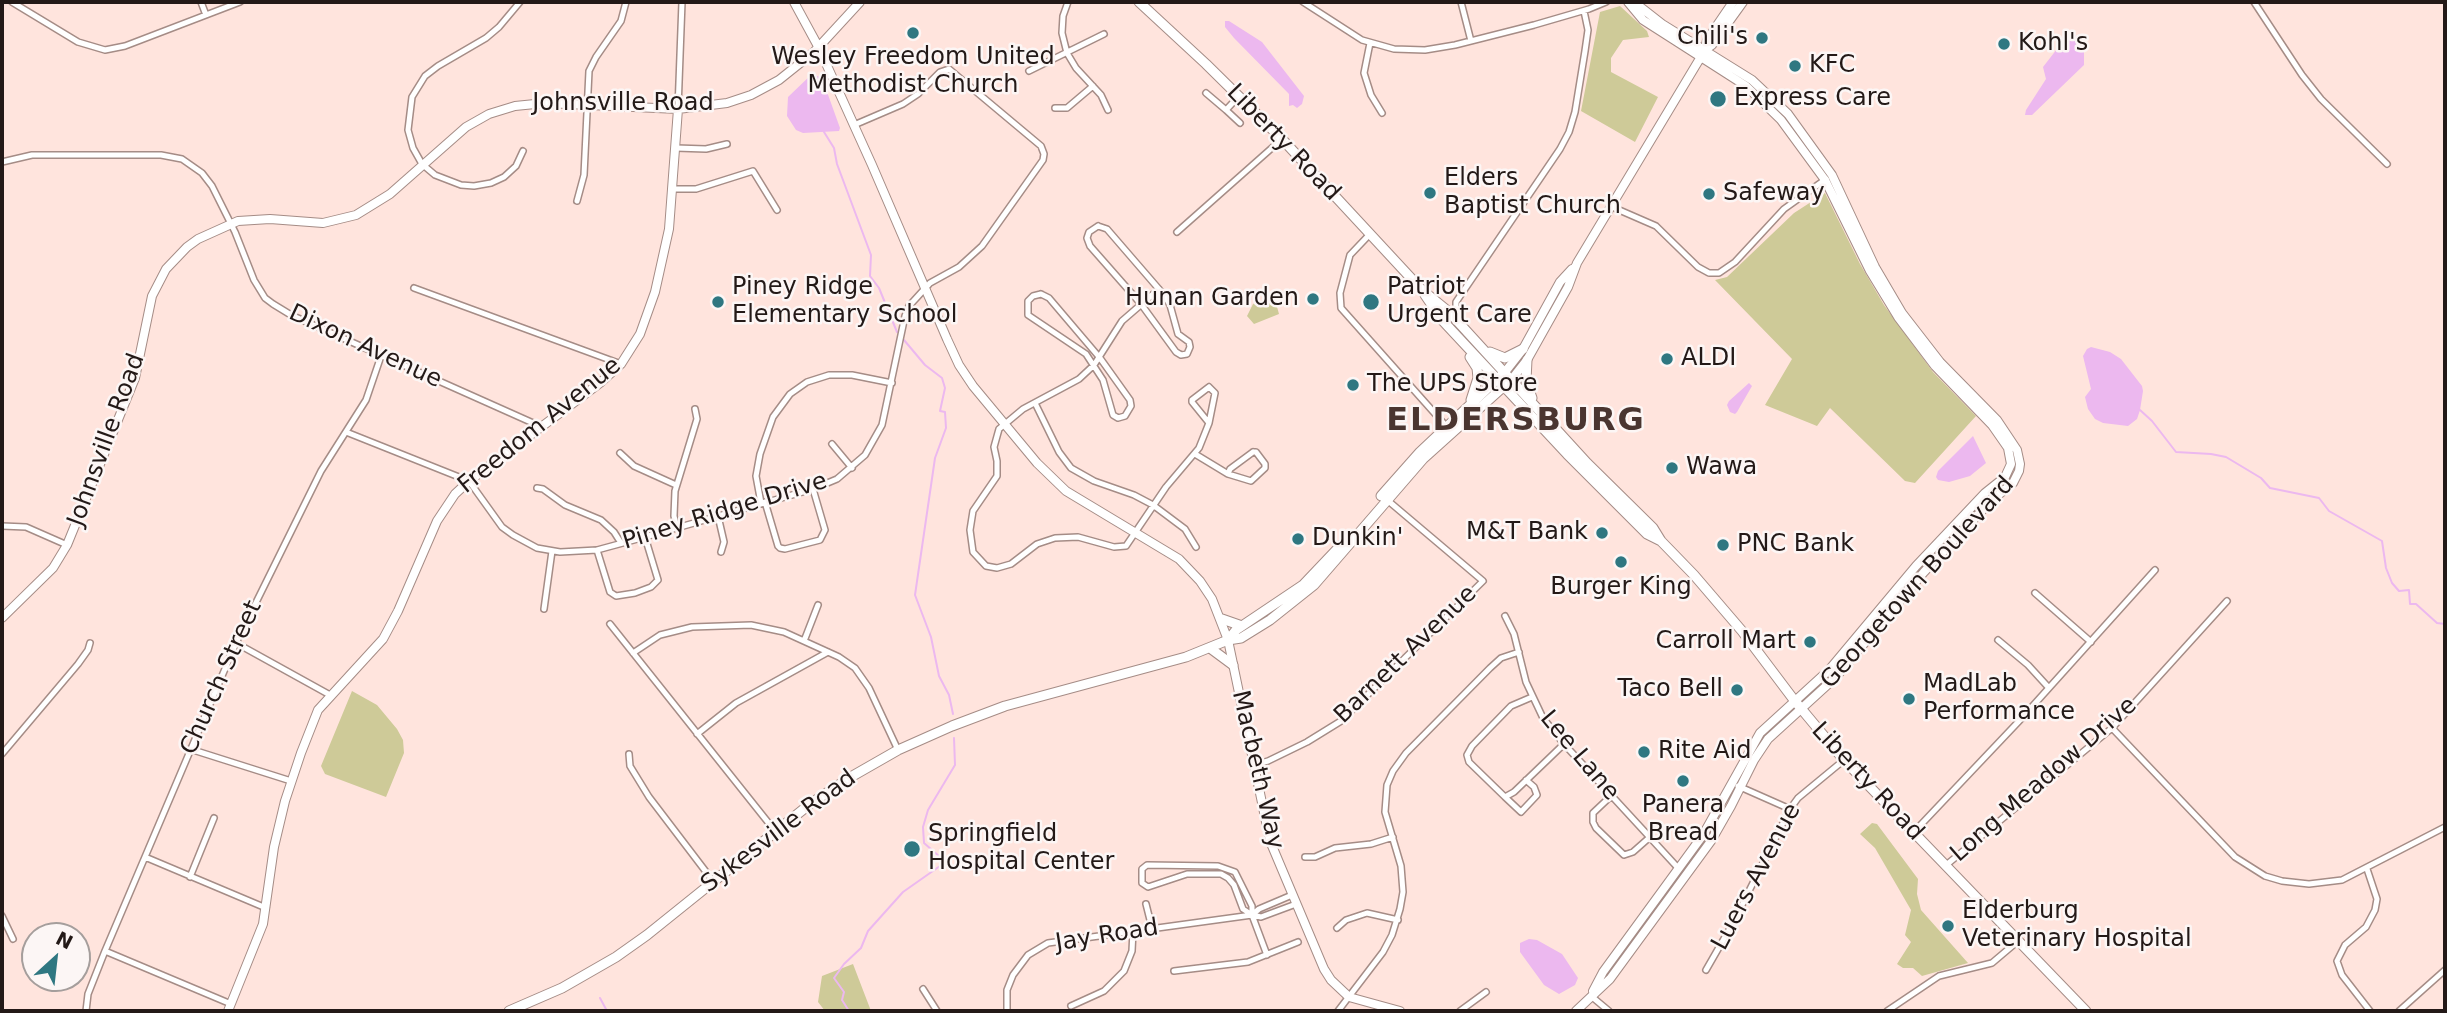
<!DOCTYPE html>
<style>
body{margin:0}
#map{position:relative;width:2447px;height:1013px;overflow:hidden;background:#ffe4dd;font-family:"DejaVu Sans",sans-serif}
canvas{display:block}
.frame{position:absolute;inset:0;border:4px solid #231917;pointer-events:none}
.north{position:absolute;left:21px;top:922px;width:70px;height:70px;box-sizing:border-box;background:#fcf6f5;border:2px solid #a59e9c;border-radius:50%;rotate:27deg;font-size:19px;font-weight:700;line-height:28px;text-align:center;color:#231917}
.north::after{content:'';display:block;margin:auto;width:24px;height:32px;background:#2f7781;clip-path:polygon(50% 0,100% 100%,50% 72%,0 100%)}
</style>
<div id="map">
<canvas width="2447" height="1013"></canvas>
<div class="frame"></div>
<div class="north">N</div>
</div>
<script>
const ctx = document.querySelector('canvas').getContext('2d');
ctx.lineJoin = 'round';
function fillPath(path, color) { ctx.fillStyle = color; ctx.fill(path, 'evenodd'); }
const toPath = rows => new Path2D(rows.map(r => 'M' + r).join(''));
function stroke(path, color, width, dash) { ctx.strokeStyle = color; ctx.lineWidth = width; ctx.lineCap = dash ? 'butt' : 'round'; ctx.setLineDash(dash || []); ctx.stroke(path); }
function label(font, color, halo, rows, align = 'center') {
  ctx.font = font + ' "DejaVu Sans",sans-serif'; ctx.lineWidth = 5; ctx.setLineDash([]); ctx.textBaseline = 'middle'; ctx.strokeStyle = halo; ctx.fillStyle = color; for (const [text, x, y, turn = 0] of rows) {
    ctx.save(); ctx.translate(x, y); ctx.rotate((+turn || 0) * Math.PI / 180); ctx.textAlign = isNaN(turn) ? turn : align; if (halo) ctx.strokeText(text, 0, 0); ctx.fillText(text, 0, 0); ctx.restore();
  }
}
fillPath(toPath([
 [1620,6,1647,31,1649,37,1623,40,1611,58,1611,72,1658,97,1635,142,1581,111,1600,12],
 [1825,193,1860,264,1884,305,1933,372,1976,416,1915,483,1905,481,1830,408,1817,426,1765,405,1792,359,1715,280,1727,277,1794,213],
 [1274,296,1279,314,1254,324,1247,316,1253,304],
 [352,691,377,705,397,729,403,740,404,753,386,797,325,774,321,766],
 [1872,823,1877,824,1918,879,1917,894,1921,910,1968,963,1922,976,1913,968,1903,968,1897,964,1911,942,1905,935,1911,910,1875,848,1860,834],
 [853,964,871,1011,825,1011,818,1002,822,976]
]), '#ceca98');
fillPath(toPath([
 [1225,21,1229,21,1262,42,1304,96,1302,104,1297,108,1293,105,1289,106,1289,94,1234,38,1225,27],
 [2071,31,2084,43,2084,65,2032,115,2025,115,2026,110,2046,79,2043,67],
 [812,74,822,78,840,128,839,131,803,133,796,130,787,116,788,97],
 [2091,347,2110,352,2121,359,2142,386,2143,391,2140,410,2137,419,2128,426,2103,423,2095,419,2088,409,2085,397,2091,389,2083,356,2087,349],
 [1749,383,1752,386,1737,412,1735,414,1730,412,1727,405,1729,401],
 [1973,436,1986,463,1970,476,1949,482,1938,480,1936,477,1938,471],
 [1529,939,1537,940,1562,954,1578,978,1575,985,1559,994,1544,985,1520,952,1520,943]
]), '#ecb8ef');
stroke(toPath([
 [824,132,834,148,837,164,871,255,870,276,879,288,897,332],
 [904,340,925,365,942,378,945,388,940,411,945,412,946,428,935,458,915,595,931,637,939,676,949,695,953,714],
 [2140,410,2152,421,2176,452,2211,454,2226,457,2261,478,2270,488,2319,498,2329,511,2382,541,2386,568,2392,583,2399,591,2409,590,2410,604,2416,604,2437,623,2445,624],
 [600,998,607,1011],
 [849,1011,842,1000,844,992,834,978,844,964,861,948,868,931,903,892,940,866,940,857,924,843,923,827,928,810,955,765,954,738]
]), '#ecb8ef', 2);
const street = toPath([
 [12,2,78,42,105,50,125,46,240,2],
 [201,2,206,15],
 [520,2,499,27,486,38,438,66,425,76,412,97,408,130,413,148,422,164,435,175,461,185,474,186,491,183,504,177,516,166,523,151],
 [1068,2,1063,16,1062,33,1067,53,1076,68,1101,95,1108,110],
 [1303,2,1362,40,1394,49,1425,50,1455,45,1534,25,1589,9,1606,2],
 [1461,2,1471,41],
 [2254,2,2302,75,2321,99,2387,164],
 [1370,43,1364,73,1371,95,1382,113],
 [1029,71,1104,34],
 [1206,93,1226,110,1239,96],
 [1055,108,1067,108,1093,86],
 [678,109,682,2],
 [1226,110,1240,123],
 [676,148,706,149,727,144],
 [2,162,32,155,161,155,182,159,202,173,212,186,235,232,254,280,265,298,273,304,291,315,542,427],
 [674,189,696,189,753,171,777,210],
 [577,201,584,175,589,71,596,57,621,21,626,2],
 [1610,206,1656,226,1698,267,1709,273,1719,273,1735,262,1784,209,1826,179],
 [1098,226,1107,229,1164,295,1170,305,1178,334,1189,342,1190,347,1187,354,1181,355,1176,352,1141,304,1090,246,1087,238,1089,232,1098,226],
 [1177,232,1282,139],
 [1370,234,1350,255,1340,293,1341,308,1446,426],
 [414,288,621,364],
 [1159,289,1122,321,1094,365,1079,379,1023,409,999,429,994,447,997,461,997,476,973,511,970,530,973,552,986,566,997,568,1011,564,1037,544,1055,538,1078,537,1114,547,1126,546,1166,487,1199,448,1209,423],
 [1041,294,1049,298,1100,358,1130,400,1131,406,1125,416,1118,418,1113,415,1103,380,1086,354,1028,315,1028,301,1033,296,1041,294],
 [1460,320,1456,311,1456,302,1560,149,1569,132,1575,112,1585,51,1588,30,1584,11],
 [1209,387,1215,393,1209,423,1192,402,1192,400,1209,387],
 [1035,403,1059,452,1071,468,1094,481,1134,495,1153,505,1185,529,1196,547],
 [346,432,469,481,502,527,513,535,537,548,560,552,597,550,645,537,813,489,837,479,865,455,882,425,905,316,909,306,930,283,959,267,982,246,1043,160,1044,154,1041,146,949,69,940,72,918,94,903,104,854,125],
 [832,444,852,468],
 [1253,452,1256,452,1265,464,1265,468,1251,481,1228,474,1230,469,1253,452],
 [620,453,634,466,676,485],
 [1195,454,1228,474],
 [537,488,543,489,565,505,601,520,614,532,621,543],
 [765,502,778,546,780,548,785,549,820,540,825,530,813,489],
 [761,503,756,476,760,454,773,417,790,394,807,382,829,375,852,375,892,383],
 [718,516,724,542,721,552],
 [2,526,26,527,67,545],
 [677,528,674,516,675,491,697,419,695,409],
 [597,550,610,592,616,596,635,593,651,587,658,580,645,537],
 [2035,593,2091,642],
 [544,609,552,551],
 [1505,616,1514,634,1526,682,1543,718,1564,744,1679,869],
 [610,624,775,831],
 [1998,640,2028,665,2049,688],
 [804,641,818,605],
 [236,643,330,695],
 [633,653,660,635,692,627,751,625,784,632,839,657,855,668,869,688,898,750],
 [1532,697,1511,706,1472,746,1467,755,1469,762,1505,797,1514,792,1564,744],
 [2112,728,2235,857,2265,876,2282,881,2309,884,2342,880,2445,827],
 [697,734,736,703,828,652],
 [190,749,291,781],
 [2,754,78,664,88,650,90,643],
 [629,754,630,766,649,797,713,881],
 [1254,765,1268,761,1307,742,1341,721,1483,581,1386,499],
 [1738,786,1790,809],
 [1611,796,1593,813,1593,822,1596,828,1624,855,1633,852,1650,837],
 [1505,797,1521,812,1537,795,1534,787,1526,780],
 [1913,833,2021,719,2155,570],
 [145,857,266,908],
 [1305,857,1315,857,1335,848,1371,844,1393,837],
 [1945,866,2112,728,2227,601],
 [2367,869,2377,899,2375,910,2366,927,2345,945,2337,961,2342,975,2370,1011],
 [190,877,214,818],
 [1146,904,1152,928],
 [1252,915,1243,909,1234,885,1228,878,1221,874,1187,874,1148,887,1142,883,1142,869,1147,865,1218,866,1235,872,1252,906,1252,915,1267,955],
 [1252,915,1259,909,1292,895],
 [2,916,13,939],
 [1337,928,1346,920,1367,913,1398,920],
 [105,951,231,1004],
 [1706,970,1733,923,1790,809,1798,798,1844,760],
 [1174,971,1248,962,1298,942],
 [923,989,937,1011],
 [1591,996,1609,1011],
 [1071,1006,1104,991,1124,971,1132,951,1133,931],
 [86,1011,88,994,105,951,236,643,321,471,366,400,381,356],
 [1007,1011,1007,990,1013,975,1028,955,1048,943,1252,915,1261,917,1296,904],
 [1338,1011,1383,952,1392,935,1400,909,1403,892,1401,866,1385,812,1387,785,1393,771,1406,753,1490,668,1501,658,1519,652],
 [1460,1011,1486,992],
 [1887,1011,1939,976,1992,963,2018,941],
 [2399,1011,2445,970]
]);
const secondary = toPath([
 [794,2,819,48,872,165,947,339,959,365,973,386,1037,463,1066,491,1179,559,1200,581,1212,599,1228,640,1270,841,1324,969,1331,980,1349,997,1400,1011],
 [1705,50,1712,45,1743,2],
 [1505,372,1523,349,1560,282,1572,269],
 [1512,379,1527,360,1568,287,1577,263,1705,50,1707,40,1733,2],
 [2,618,53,568,67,545,135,378,152,296,166,269,187,247,198,239,238,221,270,219,323,223,356,215,390,194,466,127,489,114,515,106,545,103,678,109,727,103,751,95,779,80,814,52,860,2],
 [1593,991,1603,972,1703,835,1760,733,1829,670,1916,566,1985,493,2005,477,2011,464,2008,448,1992,425,1935,366,1898,317,1870,271,1825,180,1781,120,1746,86,1643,20,1628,2],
 [228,1011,263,924,274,847,285,801,301,753,318,710,383,639,398,611,437,521,455,494,469,481,600,383,621,364,640,334,655,292,669,229,678,109],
 [1576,1011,1610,979,1711,841,1731,806,1754,760,1768,739,1836,677,1924,572,1991,501,2013,483,2019,471,2020,464,2017,450,1997,420,1940,362,1902,313,1875,267,1832,175,1788,114,1752,80,1662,24,1634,2]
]);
const primary = toPath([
 [1139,2,1206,64,1282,139,1422,290,1449,312,1587,463,1653,528,1661,541,1694,575,1742,631,1794,700,1844,760,2086,1011],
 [1425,295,1442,320,1567,454,1647,534,1661,541],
 [1490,352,1505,358,1523,349],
 [1470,357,1477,368,1478,378,1471,400],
 [1527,360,1526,381,1532,398],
 [1381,496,1420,452,1505,372],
 [1222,619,1242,626],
 [1228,640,1236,630,1303,585,1341,545],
 [1210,648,1233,665],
 [509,1011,562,988,616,957,647,935,810,804,849,778,898,750,952,726,1005,706,1186,657,1228,640,1241,638,1270,620,1314,585,1423,459,1512,379]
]);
stroke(street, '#a58c86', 8);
stroke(secondary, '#a58c86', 10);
stroke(primary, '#a58c86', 11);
stroke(street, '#fff', 5);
stroke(secondary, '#fff', 8);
stroke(primary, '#fff', 9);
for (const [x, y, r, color] of [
 [913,33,7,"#2f7781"],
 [1762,38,7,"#2f7781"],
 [2004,44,7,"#2f7781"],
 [1795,66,7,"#2f7781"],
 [1718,99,9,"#2f7781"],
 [1430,193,7,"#2f7781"],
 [1709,194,7,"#2f7781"],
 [1313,299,7,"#2f7781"],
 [718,302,7,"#2f7781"],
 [1371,302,9,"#2f7781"],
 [1667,359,7,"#2f7781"],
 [1353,385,7,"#2f7781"],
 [1672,468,7,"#2f7781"],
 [1602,533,7,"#2f7781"],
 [1298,539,7,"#2f7781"],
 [1723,545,7,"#2f7781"],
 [1621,562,7,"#2f7781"],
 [1810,642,7,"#2f7781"],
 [1737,690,7,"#2f7781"],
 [1909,699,7,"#2f7781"],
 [1644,752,7,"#2f7781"],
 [1683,781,7,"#2f7781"],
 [912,849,9,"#2f7781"],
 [1948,926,7,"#2f7781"]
]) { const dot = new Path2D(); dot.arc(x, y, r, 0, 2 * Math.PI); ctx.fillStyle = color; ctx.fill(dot); stroke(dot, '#fcf6f5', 2.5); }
label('24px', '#231917', '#fcf6f5', [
 ["Chili's",1748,38,"right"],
 ["Kohl's",2018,44],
 ["Wesley Freedom United",913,58,"center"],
 ["Methodist Church",913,86,"center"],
 ["KFC",1809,66],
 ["Express Care",1734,99],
 ["Elders",1444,179],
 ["Baptist Church",1444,207],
 ["Safeway",1723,194],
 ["Piney Ridge",732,288],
 ["Elementary School",732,316],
 ["Patriot",1387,288],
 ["Urgent Care",1387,316],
 ["Hunan Garden",1299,299,"right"],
 ["ALDI",1681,359],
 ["The UPS Store",1367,385],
 ["Wawa",1686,468],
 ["M&T Bank",1588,533,"right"],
 ["Dunkin'",1312,539],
 ["PNC Bank",1737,545],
 ["Burger King",1621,588,"center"],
 ["Carroll Mart",1796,642,"right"],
 ["MadLab",1923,685],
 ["Performance",1923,713],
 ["Taco Bell",1723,690,"right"],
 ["Rite Aid",1658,752],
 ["Panera",1683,806,"center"],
 ["Bread",1683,834,"center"],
 ["Springfield",928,835],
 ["Hospital Center",928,863],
 ["Elderburg",1962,912],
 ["Veterinary Hospital",1962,940]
], 'left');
label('24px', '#231917', '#fcf6f5', [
 ["Johnsville Road",623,104],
 ["Liberty Road",1283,143,46],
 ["Dixon Avenue",365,347,25],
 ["Freedom Avenue",540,426,-39],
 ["Johnsville Road",107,440,-70],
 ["Piney Ridge Drive",725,512,-17],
 ["Georgetown Boulevard",1918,583,-48],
 ["Barnett Avenue",1406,655,-44],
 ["Church Street",222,678,-66],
 ["Lee Lane",1579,756,50],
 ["Macbeth Way",1257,770,77],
 ["Long Meadow Drive",2044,780,-41],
 ["Liberty Road",1867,782,47],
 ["Sykesville Road",779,832,-37],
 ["Luers Avenue",1757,877,-62],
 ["Jay Road",1107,936,-9]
]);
ctx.letterSpacing = '2px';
label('bold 32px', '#4a3530', '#fcf6f5', [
 ["ELDERSBURG",1516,422]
]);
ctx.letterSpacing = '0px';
</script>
